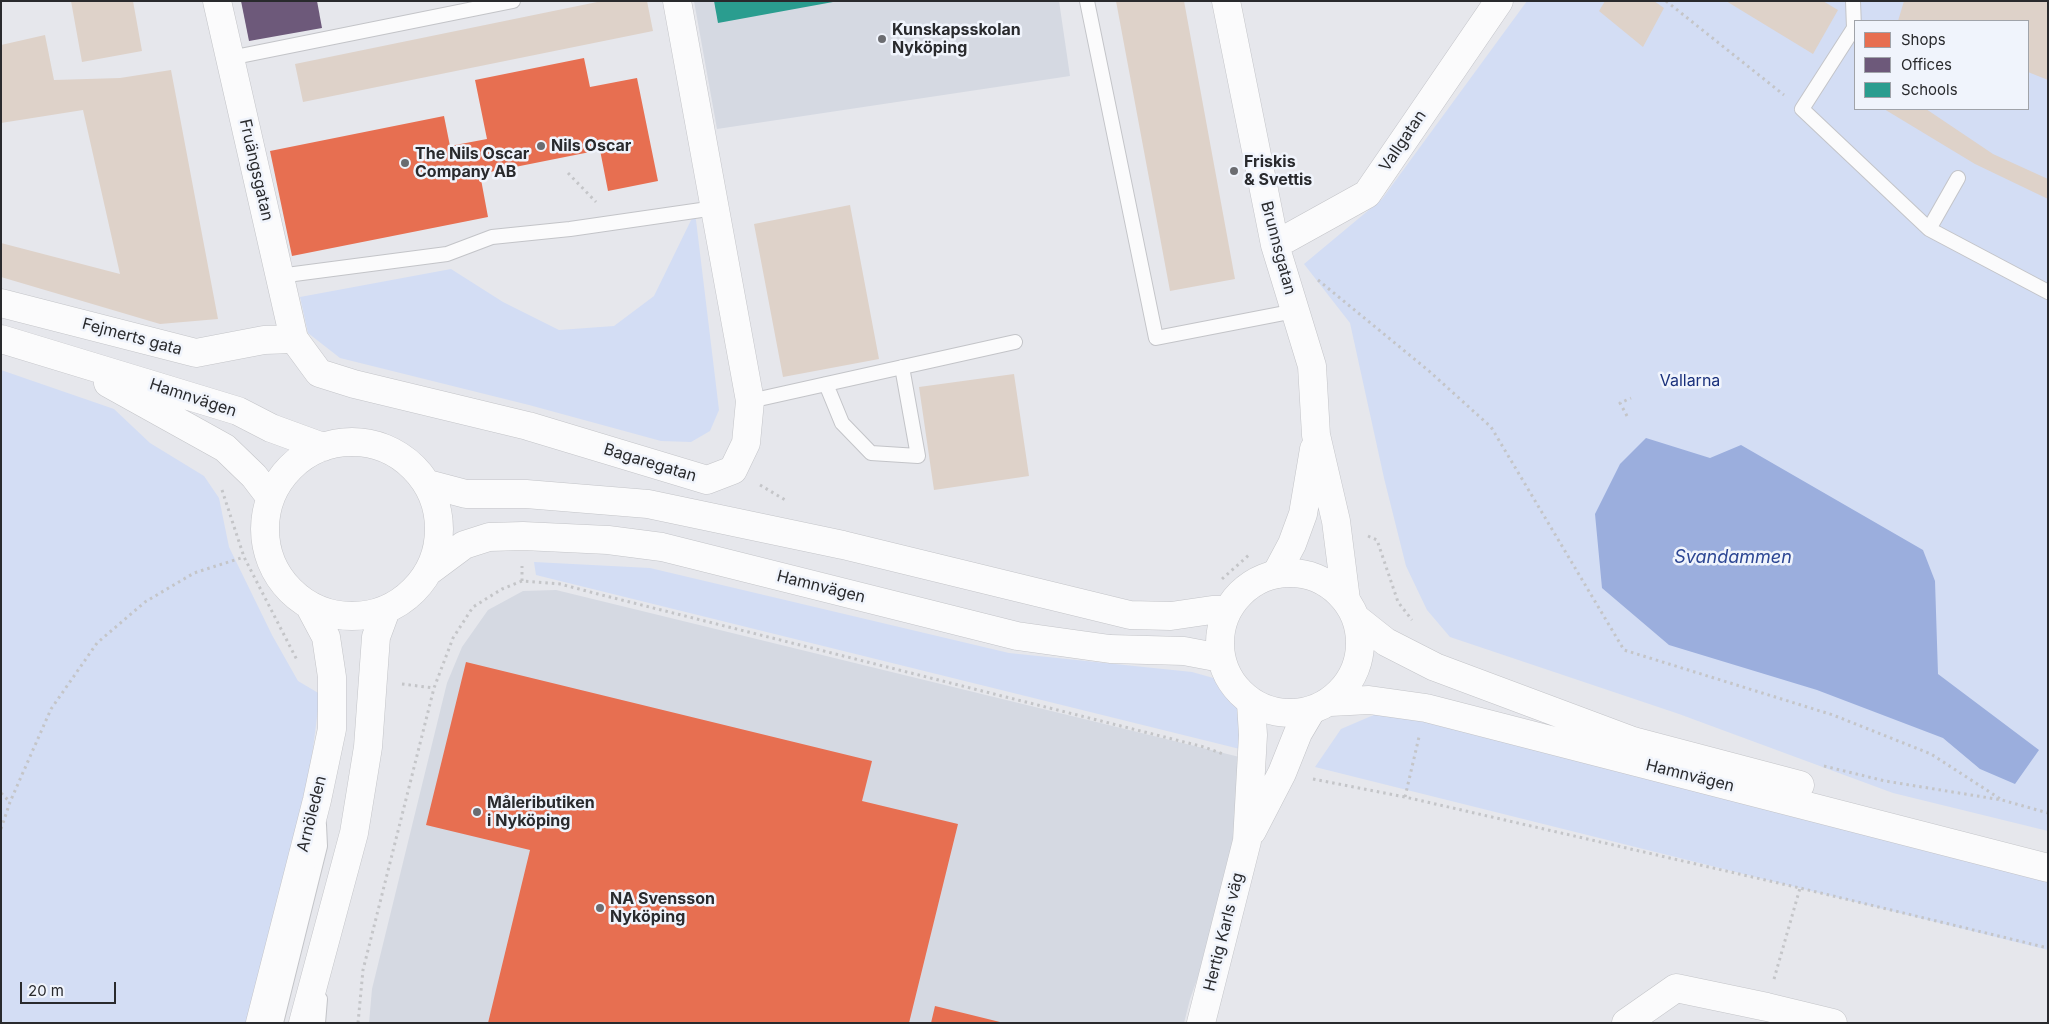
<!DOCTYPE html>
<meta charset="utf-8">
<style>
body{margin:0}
#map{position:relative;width:2049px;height:1024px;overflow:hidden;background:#e6e7ec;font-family:Inter,sans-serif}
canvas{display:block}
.frame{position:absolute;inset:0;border:2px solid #292a2d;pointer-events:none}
.legend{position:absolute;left:1854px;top:20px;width:175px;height:90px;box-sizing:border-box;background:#f0f4fc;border:1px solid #a0a3a9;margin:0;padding:6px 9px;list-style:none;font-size:15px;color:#292a2d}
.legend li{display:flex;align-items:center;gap:10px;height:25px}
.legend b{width:25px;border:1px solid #a0a3a9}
.scale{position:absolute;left:20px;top:982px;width:96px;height:22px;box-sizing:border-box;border:2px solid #292a2d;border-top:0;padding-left:6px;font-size:15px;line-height:18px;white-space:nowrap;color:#292a2d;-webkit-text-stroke:4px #f0f4fc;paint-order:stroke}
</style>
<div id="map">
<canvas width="2049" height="1024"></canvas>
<div class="frame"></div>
<ul class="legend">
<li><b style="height:14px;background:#e76f51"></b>Shops</li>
<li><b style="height:14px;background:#6d597a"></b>Offices</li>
<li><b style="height:14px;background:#2a9d8f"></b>Schools</li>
</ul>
<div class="scale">20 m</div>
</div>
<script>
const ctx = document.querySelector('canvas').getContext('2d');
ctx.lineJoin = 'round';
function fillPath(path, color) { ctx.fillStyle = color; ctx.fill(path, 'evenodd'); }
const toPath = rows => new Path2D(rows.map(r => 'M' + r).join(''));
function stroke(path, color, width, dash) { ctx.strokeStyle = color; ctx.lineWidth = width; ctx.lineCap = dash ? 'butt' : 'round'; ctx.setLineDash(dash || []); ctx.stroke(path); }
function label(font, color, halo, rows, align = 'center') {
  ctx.font = font + ' Inter,sans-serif'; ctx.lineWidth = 5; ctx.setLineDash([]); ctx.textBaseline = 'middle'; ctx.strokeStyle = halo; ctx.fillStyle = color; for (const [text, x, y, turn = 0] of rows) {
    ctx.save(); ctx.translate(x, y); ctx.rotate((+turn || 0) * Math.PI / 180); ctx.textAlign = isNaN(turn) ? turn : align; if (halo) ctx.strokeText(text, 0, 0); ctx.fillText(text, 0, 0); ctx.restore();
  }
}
fillPath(toPath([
 [694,1,1059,1,1070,76,717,129],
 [556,590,1256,761,1253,824,1190,999,1184,1023,369,1023,372,989,447,683,462,647,488,610,523,591]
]), '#d5d9e2');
fillPath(toPath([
 [1527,1,2048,1,2048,831,1893,793,1679,714,1450,637,1427,610,1406,566,1384,478,1350,323,1304,264,1382,199],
 [1855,21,2028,21,2028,109,1855,109],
 [695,212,719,410,710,431,691,442,661,441,529,405,340,358,308,333,300,297,451,269,503,302,559,330,614,326,654,296],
 [1,370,114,409,150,443,204,476,219,498,229,547,272,635,298,681,320,694,309,779,246,1023,1,1023],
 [534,562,650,568,1009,653,1192,672,1217,679,1242,713,1252,752,536,575],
 [1376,714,1404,716,2048,879,2048,950,1315,767,1341,729]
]), '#d3ddf4');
fillPath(toPath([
 [1646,438,1710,458,1741,445,1923,550,1935,581,1938,674,2039,750,2015,784,1980,769,1943,738,1817,690,1669,645,1602,588,1595,514,1620,464]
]), '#9baedd');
fillPath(toPath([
 [584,58,590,87,637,78,658,181,608,191,600,150,480,174,488,217,292,256,270,151,444,116,450,146,487,139,475,80],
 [466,662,872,761,862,801,958,824,909,1023,488,1023,530,850,426,825],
 [935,1006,1000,1022,1000,1023,931,1023]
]), '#e76f51');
fillPath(toPath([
 [241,1,317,1,322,28,249,41]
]), '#6d597a');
fillPath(toPath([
 [714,1,833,1,833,2,718,23]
]), '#2a9d8f');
fillPath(toPath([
 [71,1,133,1,142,51,82,62],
 [602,1,647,1,653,31,303,102,295,64],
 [1116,1,1184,1,1235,279,1170,291],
 [1605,1,1654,1,1664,8,1643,47,1599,11],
 [1726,1,1823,1,1838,10,1813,54],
 [1904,1,2048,1,2048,80,2028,72,2028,21,1898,21],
 [45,35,54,80,120,78,171,70,218,319,160,324,1,277,1,243,120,274,83,110,1,123,1,45],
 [1884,109,1926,109,1993,154,2048,179,2048,199,1975,164],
 [850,205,879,359,783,377,754,224],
 [1014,374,1029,476,934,490,919,387]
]), '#ded2c9');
const lane = toPath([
 [1087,1,1156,338,1295,311],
 [1853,1,1854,28,1802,109,1929,229,2048,292],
 [230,58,513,1],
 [1929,229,1958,178],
 [279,276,447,254,492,237,570,229,715,208],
 [826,384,842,423,871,453,918,456,902,367],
 [750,401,1015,342],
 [276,1023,320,846,319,825],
 [318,1023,320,999]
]);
const street = toPath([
 [217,1,294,339,319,373,354,384,528,426,707,480,733,470,746,443,750,401,677,1],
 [1226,1,1275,245,1312,366,1316,435,1336,521,1346,600],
 [1275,245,1367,194,1499,1],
 [1,303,196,353,264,340,294,339],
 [1276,574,1292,544,1303,514,1314,449],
 [1252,831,1282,773,1298,733,1311,711],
 [1201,1023,1247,841,1253,735,1251,703],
 [1626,1023,1676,988,1767,1007,1833,1023]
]);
const secondary = toPath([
 [1,339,238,411,271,428,323,447],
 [108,383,225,448,254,476,270,497],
 '265 529a87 87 0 1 1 174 0a87 87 0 1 1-174 0Z',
 [428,484,466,494,526,494,648,504,843,545,1130,615,1171,616,1212,610,1228,610],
 [429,571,464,545,489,537,523,536,608,540,662,547,1017,636,1110,649,1184,651,1221,658],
 '1220 643a70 70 0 1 1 140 0a70 70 0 1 1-140 0Z',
 [1357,619,1386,642,1435,667,1633,741,1800,785],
 [1330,702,1369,700,1426,708,2048,868],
 [260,1023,317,800,332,729,332,677,326,637,309,605],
 [303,1023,354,833,368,747,376,637,386,610]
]);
stroke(lane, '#c3c4c8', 16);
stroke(street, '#c3c4c8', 29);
stroke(secondary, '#c3c4c8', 29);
stroke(toPath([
 [1666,1,1784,95],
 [568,173,596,202],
 [1318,280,1429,371,1491,427,1624,650,1833,715,1931,754,2002,800],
 [1627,416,1620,403,1631,398],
 [760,485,787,501],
 [222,490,244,557,297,660],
 [1368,536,1377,540,1398,602,1412,620],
 [1222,579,1250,554],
 [522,581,522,566],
 [402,684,434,688],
 [1824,766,1885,781,2002,800,2048,813],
 [1313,779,1405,797,1800,888,2048,948],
 [1,793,10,802],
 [1405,797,1419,737],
 [1,829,10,802,51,709,97,643,145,602,194,573,244,557],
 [1774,979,1800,888],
 [358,1023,363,970,434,688,453,638,473,607,502,589,522,581,560,584,598,594,1204,747,1223,754]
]), '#c4c5c8', 3, [2.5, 4]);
stroke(lane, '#fbfbfc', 14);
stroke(street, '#fbfbfc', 28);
stroke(secondary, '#fbfbfc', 28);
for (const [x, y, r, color] of [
 [882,39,5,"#6b6c70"],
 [541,146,5,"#6b6c70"],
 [405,163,5,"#6b6c70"],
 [1234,171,5,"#6b6c70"],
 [477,812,5,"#6b6c70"],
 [600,908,5,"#6b6c70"]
]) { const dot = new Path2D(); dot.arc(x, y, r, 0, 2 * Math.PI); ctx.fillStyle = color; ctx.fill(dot); stroke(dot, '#f0f4fc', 2); }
label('bold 16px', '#292a2d', '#f0f4fc', [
 ["Kunskapsskolan",892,30],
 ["Nyköping",892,48],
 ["Nils Oscar",551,146],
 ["The Nils Oscar",415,154],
 ["Company AB",415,172],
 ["Friskis",1244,162],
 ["& Svettis",1244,180],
 ["Måleributiken",487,803],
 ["i Nyköping",487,821],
 ["NA Svensson",610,899],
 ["Nyköping",610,917]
], 'left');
label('16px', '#292a2d', '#f0f4fc', [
 ["Vallgatan",1403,141,-56],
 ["Fruängsgatan",256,170,77],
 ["Brunnsgatan",1278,248,75],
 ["Fejmerts gata",132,337,15],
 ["Hamnvägen",193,398,18],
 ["Bagaregatan",650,463,17],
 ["Hamnvägen",821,587,14],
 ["Hamnvägen",1690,776,14],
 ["Arnöleden",312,814,-76],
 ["Hertig Karls väg",1224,932,-76]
]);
label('16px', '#19307b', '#f0f4fc', [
 ["Vallarna",1690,381]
]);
label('italic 18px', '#2c4693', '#f0f4fc', [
 ["Svandammen",1733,558]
]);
</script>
